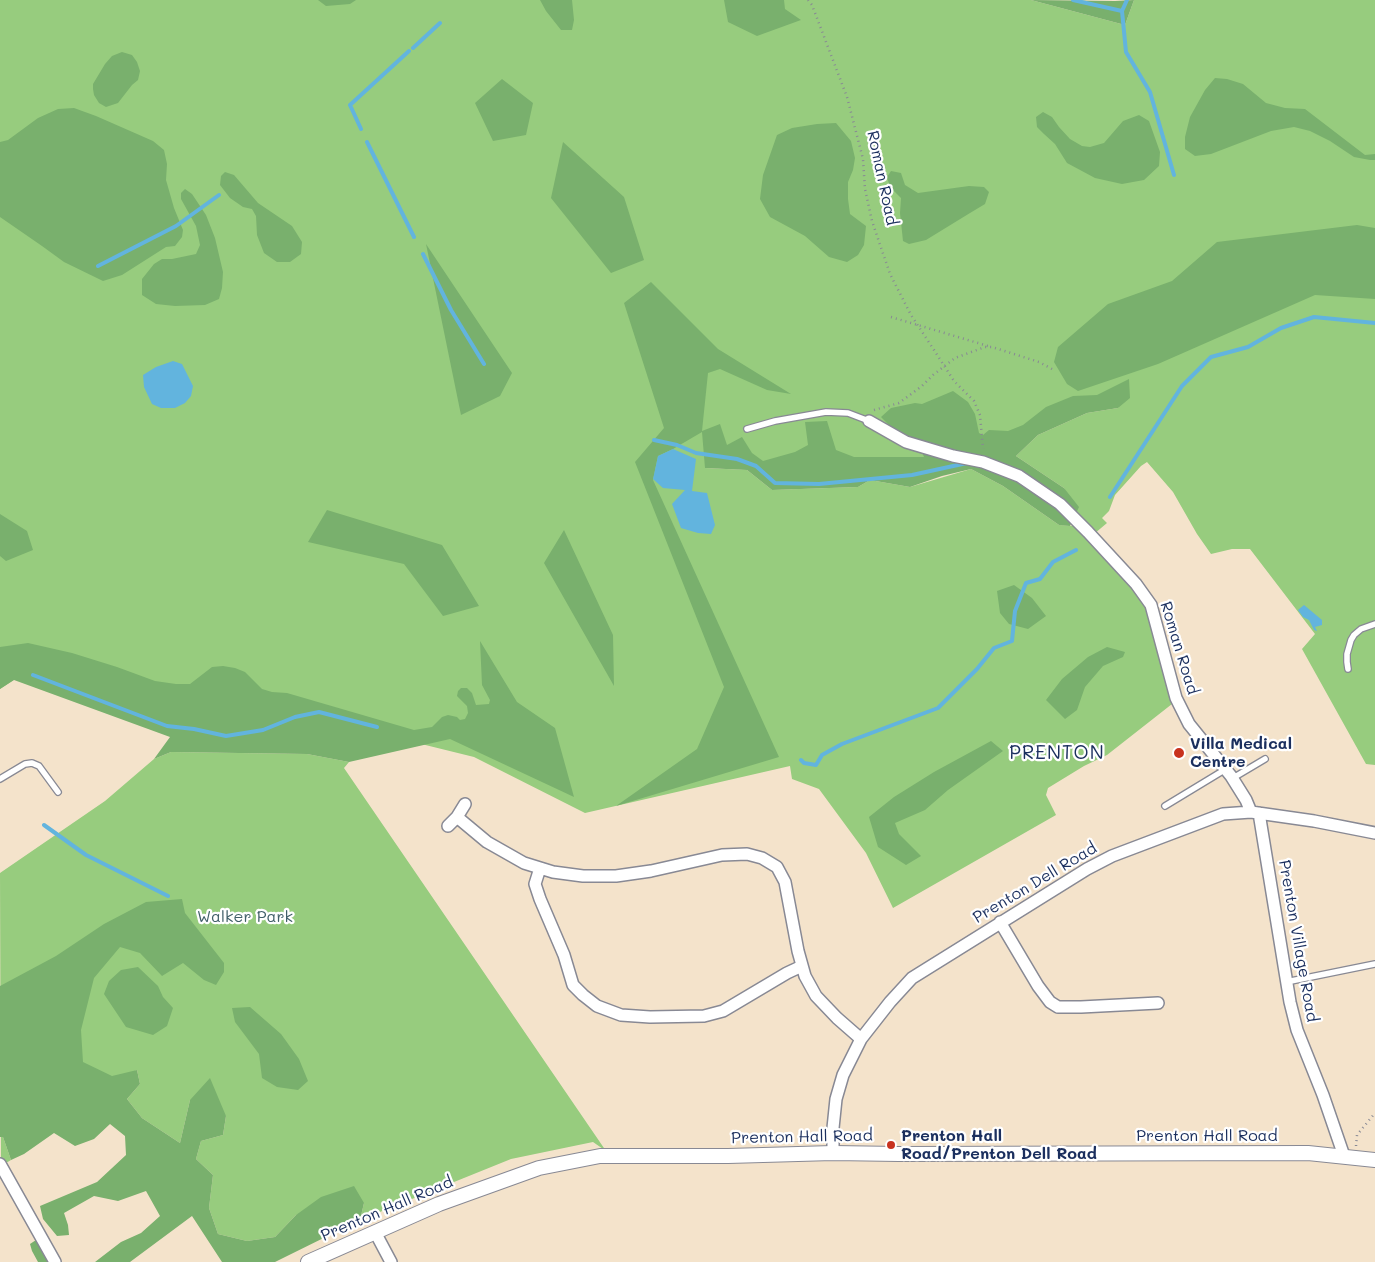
<!DOCTYPE html>
<style>
body{margin:0}
canvas{display:block;background:#f4e3cb}
</style>
<canvas width="1375" height="1262"></canvas>
<script>
const ctx = document.querySelector('canvas').getContext('2d');
ctx.lineJoin = 'round';
function fillPath(path, color) { ctx.fillStyle = color; ctx.fill(path, 'evenodd'); }
const toPath = rows => new Path2D(rows.map(r => 'M' + r).join(''));
function stroke(path, color, width, dash) { ctx.strokeStyle = color; ctx.lineWidth = width; ctx.lineCap = dash ? 'butt' : 'round'; ctx.setLineDash(dash || []); ctx.stroke(path); }
function label(font, color, halo, rows, align = 'center') {
  ctx.font = font + ' Mali,sans-serif'; ctx.lineWidth = 4.5; ctx.setLineDash([]); ctx.textBaseline = 'middle'; ctx.strokeStyle = halo; ctx.fillStyle = color; for (const [text, x, y, turn = 0] of rows) {
    ctx.save(); ctx.translate(x, y); ctx.rotate((+turn || 0) * Math.PI / 180); ctx.textAlign = isNaN(turn) ? turn : align; if (halo) ctx.strokeText(text, 0, 0); ctx.fillText(text, 0, 0); ctx.restore();
  }
}
fillPath(toPath([
 [0,0,1031,0,1125,25,1134,0,1375,0,1375,765,1366,764,1302,649,1315,634,1250,549,1232,549,1211,554,1197,534,1173,492,1147,462,1141,466,1115,495,1109,511,1102,518,1107,523,1094,534,1075,515,1064,488,1016,456,1038,435,1087,413,1118,408,1129,385,991,450,924,457,705,468,747,470,772,490,858,487,870,480,910,487,971,469,1003,486,1059,525,1075,526,1138,591,1147,604,1172,704,1107,755,1084,766,1048,788,1046,795,1056,815,893,908,866,853,819,789,792,779,790,766,585,813,474,757,393,737,18,677,0,689],
 [171,752,307,754,349,762,344,768,606,1151,593,1142,511,1159,360,1220,364,1203,296,1215,275,1237,247,1241,218,1234,209,1208,213,1175,196,1159,201,1141,223,1135,226,1116,190,1100,180,1143,142,1118,127,1099,140,1084,137,1070,3,1137,11,1160,1,1166,0,873,105,801,154,759]
]), '#97cc7e');
fillPath(toPath([
 [318,0,356,0,350,4,326,6],
 [540,0,572,0,574,20,572,30,561,30,546,11],
 [724,0,784,0,785,9,801,20,757,36,728,22],
 [1031,0,1115,1,1134,0,1125,25],
 [122,52,132,55,137,62,140,71,138,80,132,85,118,103,106,107,99,103,94,95,93,89,93,84,105,64,112,56],
 [1215,78,1227,79,1243,84,1266,103,1285,108,1305,109,1365,155,1375,154,1375,160,1370,160,1354,157,1330,141,1310,131,1294,127,1271,131,1211,154,1195,156,1185,149,1185,137,1190,117,1205,90],
 [502,79,533,103,526,135,493,141,475,103],
 [74,108,96,116,153,141,164,150,167,164,166,180,174,208,183,230,182,237,175,246,166,247,122,275,103,281,64,262,42,246,0,217,0,142,8,140,38,118,58,109],
 [1043,112,1052,117,1059,127,1070,139,1082,146,1090,147,1104,143,1123,121,1139,115,1149,121,1160,152,1159,166,1144,180,1122,184,1095,178,1067,163,1055,144,1044,134,1037,127,1036,117],
 [836,123,851,141,855,158,853,170,848,182,848,199,850,214,866,226,864,245,858,255,847,262,829,257,805,236,770,217,760,199,763,175,777,135,792,128,817,124],
 [563,142,624,197,644,260,611,273,551,198],
 [891,171,901,173,905,185,918,193,969,186,984,187,989,192,985,204,970,213,926,240,909,244,903,241,900,213,901,198,890,187,887,177],
 [225,172,234,175,258,203,292,226,302,242,301,254,290,262,277,262,264,253,257,235,256,216,252,209,243,207,230,198,220,185,221,176],
 [185,189,192,194,206,215,215,238,223,272,222,288,219,299,205,305,175,306,156,304,142,295,142,279,154,264,162,259,172,259,196,254,200,245,196,226,181,199,181,193],
 [1357,225,1375,228,1375,299,1315,295,1158,364,1078,391,1067,384,1054,362,1058,347,1108,304,1172,281,1217,242],
 [426,244,512,373,500,396,461,415],
 [651,282,718,349,791,394,767,390,720,369,708,373,702,431,720,424,727,445,742,437,752,453,763,461,795,452,808,445,805,422,827,421,836,450,854,457,924,457,917,440,895,431,881,417,891,408,915,403,922,404,953,391,968,402,975,414,979,433,983,435,989,430,1008,431,1023,425,1046,407,1073,396,1097,395,1129,379,1130,398,1118,408,1087,413,1038,435,1016,456,1064,488,1079,507,1070,526,1059,525,1003,486,971,469,942,476,910,487,870,480,858,487,772,490,747,470,705,468,702,432,673,449,658,456,653,480,779,757,616,806,697,749,724,687,635,462,664,428,624,303],
 [327,510,442,545,479,606,443,616,404,564,308,542],
 [0,514,27,531,33,550,6,561,0,556],
 [564,530,613,635,614,686,544,563],
 [1014,585,1032,598,1046,616,1028,629,1009,624,1000,613,997,591],
 [480,641,517,702,555,728,574,797,450,739,349,762,307,754,171,752,154,759,170,737,14,680,0,689,0,647,28,643,72,653,117,667,155,681,176,684,190,684,212,667,223,666,235,668,245,672,262,689,272,692,287,693,414,730,432,727,442,717,448,715,457,717,460,720,465,719,468,713,467,706,457,696,458,691,461,688,467,688,472,693,476,705,489,704,490,700,482,685],
 [1107,647,1125,652,1123,657,1103,666,1085,687,1077,710,1065,719,1046,700,1062,679,1088,657],
 [991,741,1003,751,948,790,925,810,895,823,899,834,921,856,906,865,878,847,869,817,894,797,934,772],
 [182,899,185,913,224,963,224,972,216,985,204,980,183,963,162,976,140,953,120,947,94,978,81,1030,83,1062,112,1076,137,1070,140,1084,127,1099,142,1118,180,1143,190,1100,210,1078,226,1116,223,1135,201,1141,196,1159,213,1175,209,1208,218,1234,247,1241,275,1237,296,1215,321,1197,354,1186,364,1203,360,1220,275,1262,222,1262,192,1216,130,1262,95,1262,121,1242,141,1233,160,1216,146,1191,118,1201,94,1196,64,1213,68,1225,69,1235,57,1236,43,1219,40,1206,97,1182,126,1155,125,1136,110,1124,94,1139,75,1146,54,1133,24,1154,11,1160,3,1137,0,1137,0,986,56,956,104,924,146,902],
 [138,967,158,986,163,997,173,1008,167,1026,153,1035,126,1027,104,994,109,981,121,970],
 [250,1007,281,1034,299,1059,308,1081,298,1090,277,1087,262,1078,259,1054,235,1022,232,1008],
 [36,1240,53,1262,38,1262,32,1251,30,1244]
]), '#79b06d');
fillPath(toPath([
 [173,361,182,364,193,386,191,396,185,403,175,408,161,408,152,404,144,387,143,375,156,367],
 [673,449,696,459,692,491,707,493,715,525,711,534,698,533,681,528,672,504,685,490,663,488,653,479,658,456],
 [1304,605,1322,620,1322,625,1315,627,1317,631,1314,630,1309,620,1303,617,1298,610]
]), '#62b4de');
stroke(toPath([
 [1073,0,1122,11],
 [1127,0,1122,11,1126,52,1150,92,1174,175],
 [413,48,440,23],
 [361,129,350,105,409,51],
 [367,142,414,237],
 [423,254,451,310,484,364],
 [98,266,176,226,219,195],
 [654,440,677,445,696,453,737,459,756,466,775,483,819,484,912,475,967,463],
 [1110,497,1182,386,1211,357,1248,347,1281,328,1314,317,1375,323],
 [33,675,167,726,194,729,226,736,263,730,295,717,319,712,377,727],
 [801,760,804,763,816,765,822,755,842,744,938,708,977,669,994,648,1012,641,1015,611,1026,583,1040,579,1053,562,1076,550],
 [44,825,86,855,168,896]
]), '#62b4de', 4);
const service = toPath([
 [747,429,775,421,826,412,848,413,869,421],
 [1348,669,1347,662,1347,654,1351,640,1354,635,1361,629,1375,624],
 [1233,778,1265,759],
 [0,779,25,764,32,763,39,766,58,792],
 [1165,806,1226,769],
 [1286,982,1375,964]
]);
const minor = toPath([
 [869,421,906,442,953,456,983,462,1019,476,1060,504,1088,532,1136,584,1151,605,1176,698,1189,724,1231,776,1246,800,1251,812],
 [1259,813,1290,1002,1297,1030,1323,1095,1344,1156],
 [457,817,487,842,524,863,553,872,583,876,616,876,651,871,722,855,747,854,762,858,777,867,785,882,798,951,805,976,816,996,837,1018,861,1039],
 [448,826,457,817,465,804],
 [540,868,535,884,540,899,564,955,573,985,583,995,597,1006,621,1015,650,1017,704,1016,723,1011,787,973,802,966],
 [1000,922,1038,986,1050,1002,1058,1007,1081,1007,1158,1003],
 [833,1153,833,1128,836,1099,843,1075,861,1039,890,1002,912,978,1087,869,1112,856,1223,814,1251,812,1314,821,1375,833],
 [0,1164,55,1262],
 [375,1232,391,1262]
]);
const tertiary = toPath([
 [308,1262,439,1204,539,1168,600,1156,728,1156,833,1153,899,1154,1308,1153,1375,1160]
]);
stroke(service, '#888994', 8);
stroke(minor, '#888994', 14);
stroke(tertiary, '#888994', 16);
stroke(toPath([
 [808,0,812,5,847,97,863,159,865,189,872,221,890,274,911,315,934,350,954,381,974,401,980,415,983,449],
 [891,317,988,346],
 [874,410,899,403,922,386,933,375,955,358,985,347,992,347,1039,362,1052,369],
 [1356,1146,1357,1135,1375,1113]
]), '#888994', 2.5, [1, 4]);
stroke(service, '#fff', 5.5);
stroke(minor, '#fff', 11);
stroke(tertiary, '#fff', 14);
for (const [x, y, r, color] of [
 [1179,753,6,"#c8321e"],
 [891,1145,5,"#c8321e"]
]) { const dot = new Path2D(); dot.arc(x, y, r, 0, 2 * Math.PI); ctx.fillStyle = color; ctx.fill(dot); stroke(dot, '#fff', 2); }
label('16px', '#1b2f5e', '#fff', [
 ["Roman Road",882,178,78],
 ["Roman Road",1179,648,73],
 ["Prenton Dell Road",1035,883,-31],
 ["Prenton Village Road",1298,941,80],
 ["Prenton Hall Road",1207,1136],
 ["Prenton Hall Road",802,1137,-1],
 ["Prenton Hall Road",387,1209,-23]
]);
label('bold 16px', '#1b2f5e', '#fff', [
 ["Villa Medical",1190,744],
 ["Centre",1190,762],
 ["Prenton Hall",901,1136],
 ["Road/Prenton Dell Road",901,1154]
], 'left');
label('16px', '#405e68', '#fff', [
 ["Walker Park",245,917]
]);
ctx.letterSpacing = '1px';
label('19px', '#1b2f5e', '#fff', [
 ["PRENTON",1057,753]
]);
ctx.letterSpacing = '0px';
</script>
